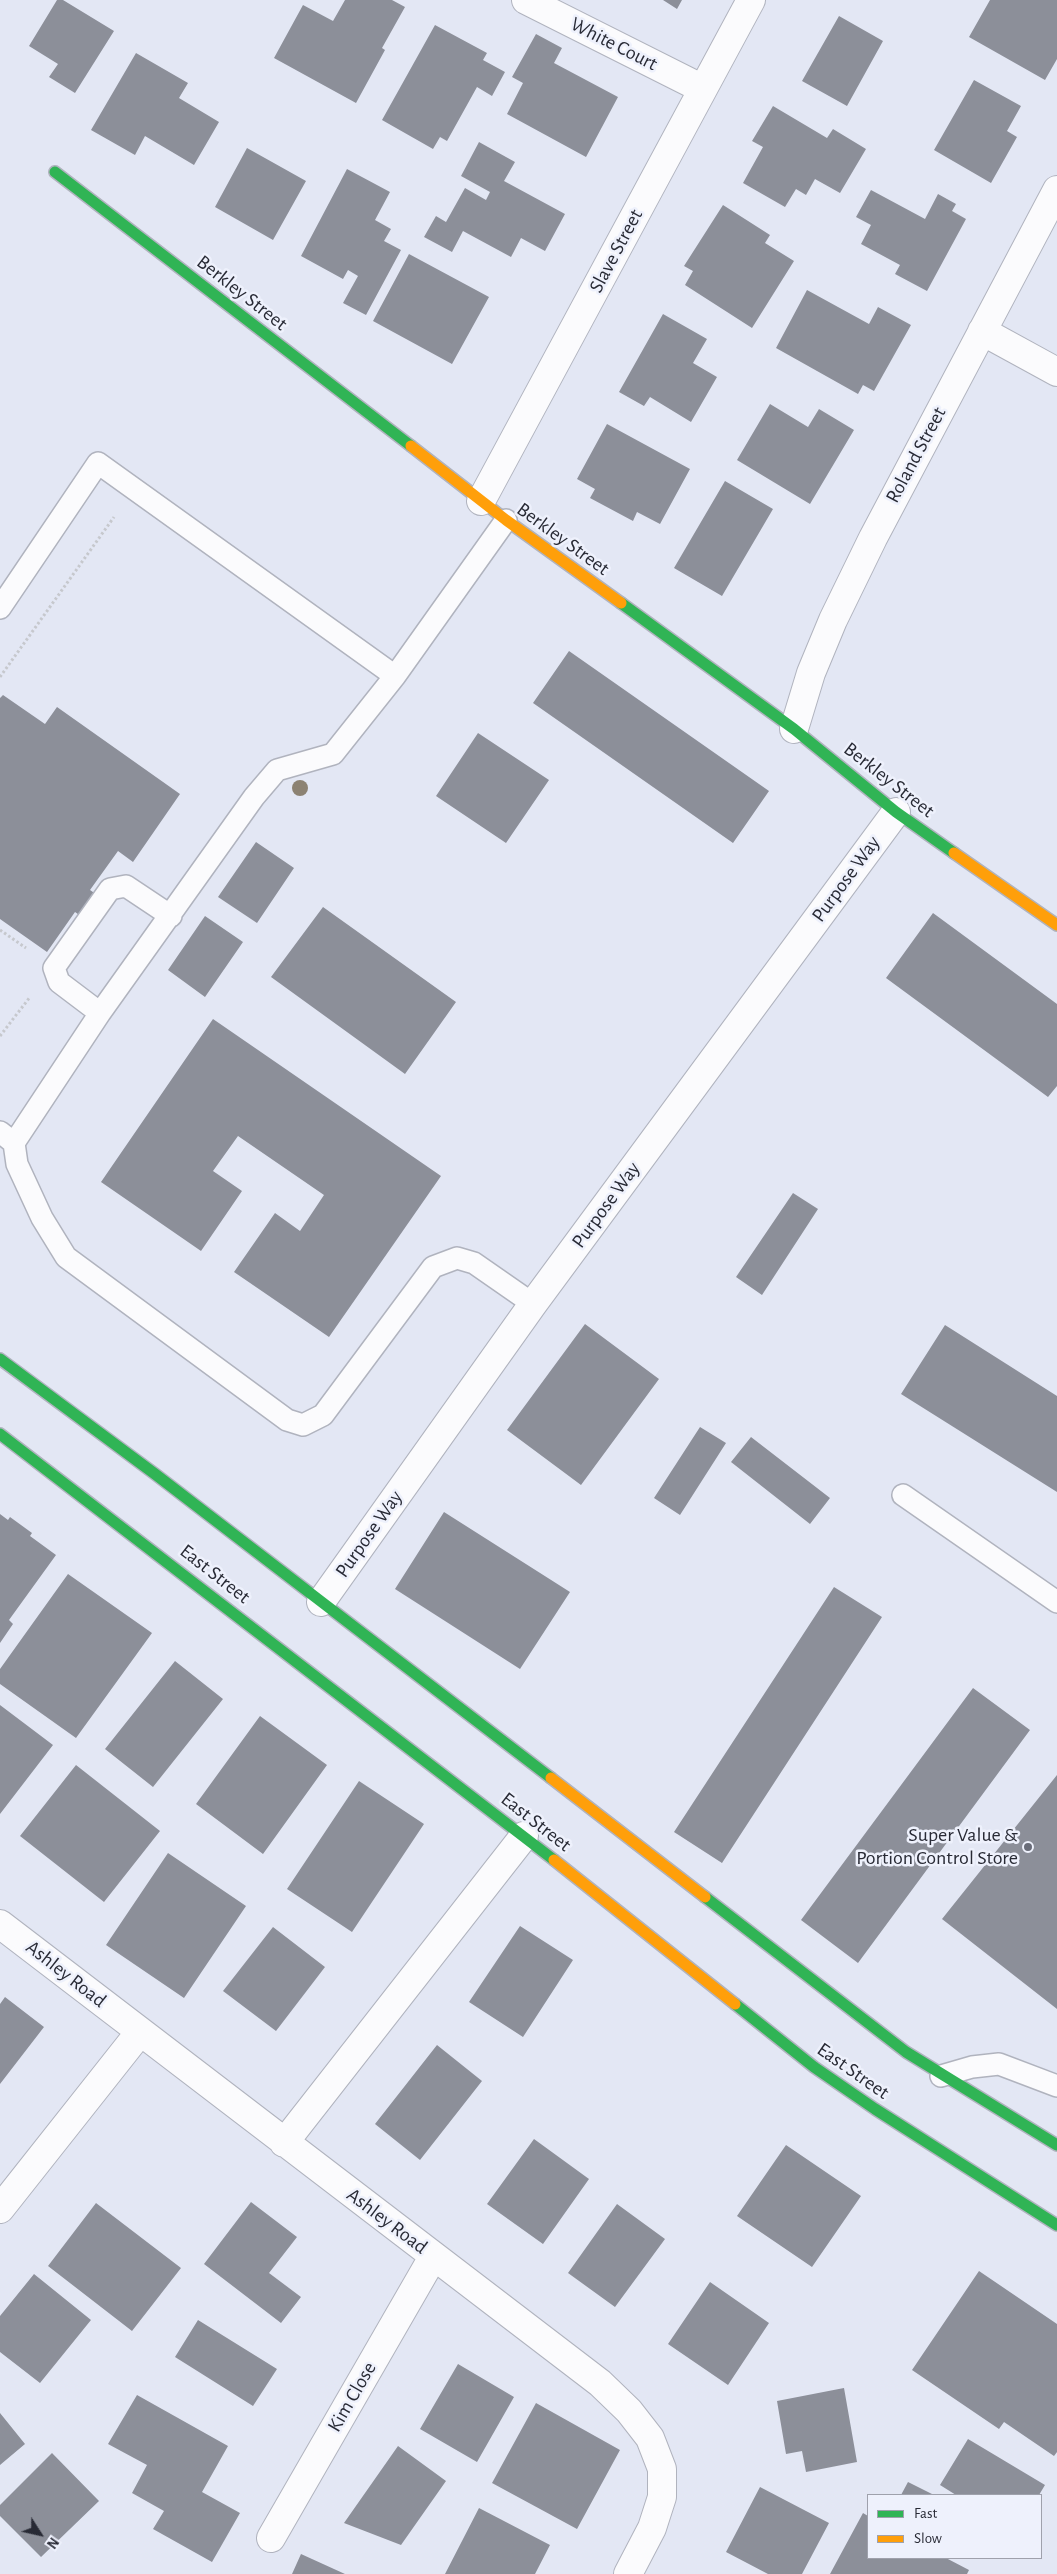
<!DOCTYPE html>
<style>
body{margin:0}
#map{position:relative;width:1057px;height:2574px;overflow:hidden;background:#e3e7f4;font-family:"Alegreya Sans",sans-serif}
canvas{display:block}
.legend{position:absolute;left:867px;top:2494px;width:175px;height:65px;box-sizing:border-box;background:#eef1fc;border:1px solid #9fa1ac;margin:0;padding:6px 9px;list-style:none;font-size:15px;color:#282a35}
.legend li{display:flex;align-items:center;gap:10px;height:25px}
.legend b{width:25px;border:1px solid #9fa1ac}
.north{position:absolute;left:15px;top:2509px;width:50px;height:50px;-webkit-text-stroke:4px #eef1fc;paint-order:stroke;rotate:125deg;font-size:14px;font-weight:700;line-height:20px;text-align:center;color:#282a35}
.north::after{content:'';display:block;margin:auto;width:18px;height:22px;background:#282a35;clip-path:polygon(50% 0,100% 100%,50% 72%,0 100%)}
</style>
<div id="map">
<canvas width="1057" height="2574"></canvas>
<ul class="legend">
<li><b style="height:6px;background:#30b455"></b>Fast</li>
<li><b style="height:6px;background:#ff9f0a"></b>Slow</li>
</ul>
<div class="north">N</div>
</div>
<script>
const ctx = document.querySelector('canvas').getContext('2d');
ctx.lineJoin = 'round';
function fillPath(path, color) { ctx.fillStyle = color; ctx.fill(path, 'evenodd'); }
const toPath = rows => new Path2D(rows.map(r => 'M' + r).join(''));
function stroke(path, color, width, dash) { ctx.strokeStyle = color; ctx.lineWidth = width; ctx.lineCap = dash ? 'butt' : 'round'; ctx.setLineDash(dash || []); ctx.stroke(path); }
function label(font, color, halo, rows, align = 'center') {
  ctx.font = font + ' "Alegreya Sans",sans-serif'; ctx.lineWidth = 5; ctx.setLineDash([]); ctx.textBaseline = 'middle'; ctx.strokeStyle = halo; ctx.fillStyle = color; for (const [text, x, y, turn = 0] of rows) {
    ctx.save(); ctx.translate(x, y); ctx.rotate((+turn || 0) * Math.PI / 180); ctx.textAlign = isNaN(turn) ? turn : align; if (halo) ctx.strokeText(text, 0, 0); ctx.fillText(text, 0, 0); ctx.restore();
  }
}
fillPath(toPath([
 [57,0,63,0,114,31,75,93,49,77,58,64,29,46],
 [345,0,392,0,405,7,382,48,385,50,356,103,274,58,303,5,333,21],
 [663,0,682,0,677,9],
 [990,0,1057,0,1057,59,1045,80,969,37],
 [839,16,883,41,847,106,802,81],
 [435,25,487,53,483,60,505,72,492,96,477,87,447,141,440,137,433,149,382,120],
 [536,34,562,48,554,63,618,97,586,157,507,114,523,83,512,77],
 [136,53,188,83,179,98,219,122,194,165,145,136,135,155,91,130],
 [974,80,1021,106,1007,131,1017,137,991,183,934,150],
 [773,106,827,138,833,129,866,149,840,193,815,179,806,195,796,189,785,207,743,183,763,147,752,141],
 [479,142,515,162,504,181,565,214,545,251,521,238,511,257,463,231,452,252,424,237,436,216,446,222,465,188,486,200,490,192,461,176],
 [247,148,306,181,273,240,215,207],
 [347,169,390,192,375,220,391,229,384,241,401,250,366,315,343,303,358,276,348,270,343,279,301,256],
 [871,190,925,219,938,194,956,204,952,211,966,219,927,291,895,274,900,265,861,244,871,225,856,217],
 [723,205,770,235,765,243,794,261,752,328,685,285,693,271,684,266],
 [409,254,489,297,452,364,373,321],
 [807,290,869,324,878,307,911,325,874,391,863,385,858,394,776,348],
 [663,314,707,339,693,363,717,377,691,422,650,397,644,406,619,392],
 [770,404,808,427,819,409,854,430,810,504,737,460],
 [607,424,690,469,660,524,637,512,633,521,590,498,595,489,577,479],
 [725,481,773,509,722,596,674,568],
 [569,651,769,791,733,843,533,703],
 [3,695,45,724,57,707,180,794,133,862,118,851,90,890,100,897,85,919,75,912,47,952,0,919,0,698],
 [478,733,549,780,506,843,436,796],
 [256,842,294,868,257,923,218,897],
 [323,907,456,1002,405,1074,271,977],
 [933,913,1057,1004,1057,1086,1048,1097,886,978],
 [205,916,243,942,205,997,168,970],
 [213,1019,441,1176,329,1337,234,1272,275,1213,300,1231,324,1195,238,1136,213,1171,242,1191,201,1251,101,1182],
 [793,1193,818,1209,762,1295,736,1277],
 [585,1324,659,1379,581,1485,507,1430],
 [945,1325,1057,1396,1057,1492,901,1394],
 [700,1427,726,1443,680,1515,654,1498],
 [751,1437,830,1498,810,1524,731,1462],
 [444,1512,570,1592,520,1669,395,1589],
 [0,1514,8,1520,10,1517,32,1533,30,1536,56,1555,9,1620,13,1624,0,1643],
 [68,1574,152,1633,76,1738,0,1684,0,1669],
 [834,1587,882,1617,722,1863,674,1832],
 [175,1661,223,1699,153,1787,105,1749],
 [973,1688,1030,1730,858,1963,801,1920],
 [0,1705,53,1745,0,1814],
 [260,1716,327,1765,263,1854,196,1804],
 [76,1765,160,1831,104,1902,20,1836],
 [1057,1775,1057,2009,942,1919],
 [359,1781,424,1824,352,1932,287,1889],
 [168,1853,246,1906,184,1998,106,1945],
 [520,1926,573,1960,523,2037,469,2002],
 [273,1927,325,1967,276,2031,223,1991],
 [5,1997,44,2027,0,2084,0,2004],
 [437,2045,482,2081,420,2160,375,2124],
 [534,2139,589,2179,543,2244,487,2204],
 [786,2145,861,2196,812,2267,737,2216],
 [251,2202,297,2237,269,2273,301,2297,281,2323,204,2264],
 [96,2203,181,2268,132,2331,48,2266],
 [617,2204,665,2239,615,2307,568,2273],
 [979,2271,1057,2324,1057,2452,1054,2456,1004,2422,999,2429,912,2370],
 [34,2274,91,2320,40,2383,0,2352,0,2316],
 [710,2282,769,2323,728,2385,668,2344],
 [198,2320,277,2369,253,2406,175,2357],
 [458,2364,514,2397,477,2462,420,2429],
 [844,2388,857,2462,806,2472,802,2451,786,2454,777,2401],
 [137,2395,228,2446,202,2492,240,2513,212,2562,153,2529,164,2511,132,2493,147,2465,108,2444],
 [536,2403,620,2450,577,2529,492,2483],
 [0,2413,25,2444,0,2465],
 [968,2439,1045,2485,1039,2495,956,2495,940,2485],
 [398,2446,446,2481,401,2545,344,2523],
 [52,2453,99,2501,41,2557,0,2516,0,2505],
 [908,2482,934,2495,901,2495],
 [760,2487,829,2523,802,2574,768,2574,726,2552],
 [479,2508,550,2545,535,2574,445,2574],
 [863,2513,868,2516,868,2558,946,2558,969,2570,967,2574,830,2574],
 [301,2554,345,2574,292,2574]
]), '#8c8f99');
const lane = toPath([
 [0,608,98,463,395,676],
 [100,1013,59,982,54,968,110,889,126,886,171,916],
 [0,1132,14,1143,17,1164,42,1218,66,1257,287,1420,303,1425,323,1415,433,1267,457,1258,474,1263,533,1304],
 [14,1143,100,1013,254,797,277,770,333,754,395,676,506,520],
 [903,1495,1057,1602],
 [941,2076,972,2067,999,2064,1057,2086]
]);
const street = toPath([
 [526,0,703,89],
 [982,331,1057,372],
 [481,501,751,0],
 [794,729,811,673,833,620,873,538,1057,190],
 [321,1602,533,1304,896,812],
 [0,1924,600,2383,629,2411,650,2438,662,2469,662,2497,652,2528,628,2574],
 [284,2143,524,1836],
 [0,2209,140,2032],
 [271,2538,433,2257]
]);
const fast = toPath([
 [55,172,411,446],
 [621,603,794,729,896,812,954,853],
 [0,1359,155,1474,551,1778],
 [0,1434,554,1860],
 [705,1897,906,2052,1057,2145],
 [735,2004,814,2067,875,2109,1057,2225]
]);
const slow = toPath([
 [411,446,506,520,621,603],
 [954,853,1057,925],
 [551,1778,705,1897],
 [554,1860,735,2004]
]);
stroke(lane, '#b0b3be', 24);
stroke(street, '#b0b3be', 30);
stroke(fast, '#b0b3be', 14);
stroke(slow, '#b0b3be', 14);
stroke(toPath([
 [0,677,114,517],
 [0,930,26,948],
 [0,1036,30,997]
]), '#c6c8cd', 3, [2.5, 2.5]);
stroke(lane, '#fbfbfd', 21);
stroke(street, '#fbfbfd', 28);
stroke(fast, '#30b455', 11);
stroke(slow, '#ff9f0a', 11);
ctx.fillStyle = '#8c8272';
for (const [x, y] of [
 [300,788]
]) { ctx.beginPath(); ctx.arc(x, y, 8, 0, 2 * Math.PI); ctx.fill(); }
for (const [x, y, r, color] of [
 [1028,1847,5,"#696c78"]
]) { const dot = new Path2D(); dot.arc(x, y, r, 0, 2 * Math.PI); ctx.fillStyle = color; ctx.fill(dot); stroke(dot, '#eef1fc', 2); }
label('20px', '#282a35', '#eef1fc', [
 ["White Court",614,44,27],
 ["Slave Street",616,251,-62],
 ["Berkley Street",242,293,38],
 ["Roland Street",916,455,-62],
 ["Berkley Street",563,539,36],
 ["Berkley Street",889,780,38],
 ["Purpose Way",846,879,-54],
 ["Purpose Way",606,1205,-54],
 ["Purpose Way",369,1534,-55],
 ["East Street",215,1574,38],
 ["East Street",536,1822,38],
 ["Ashley Road",66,1974,38],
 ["East Street",853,2071,35],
 ["Ashley Road",387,2221,37],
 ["Kim Close",352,2397,-60]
]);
label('20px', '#282a35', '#eef1fc', [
 ["Super Value &",1018,1835],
 ["Portion Control Store",1018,1858]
], 'right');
</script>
